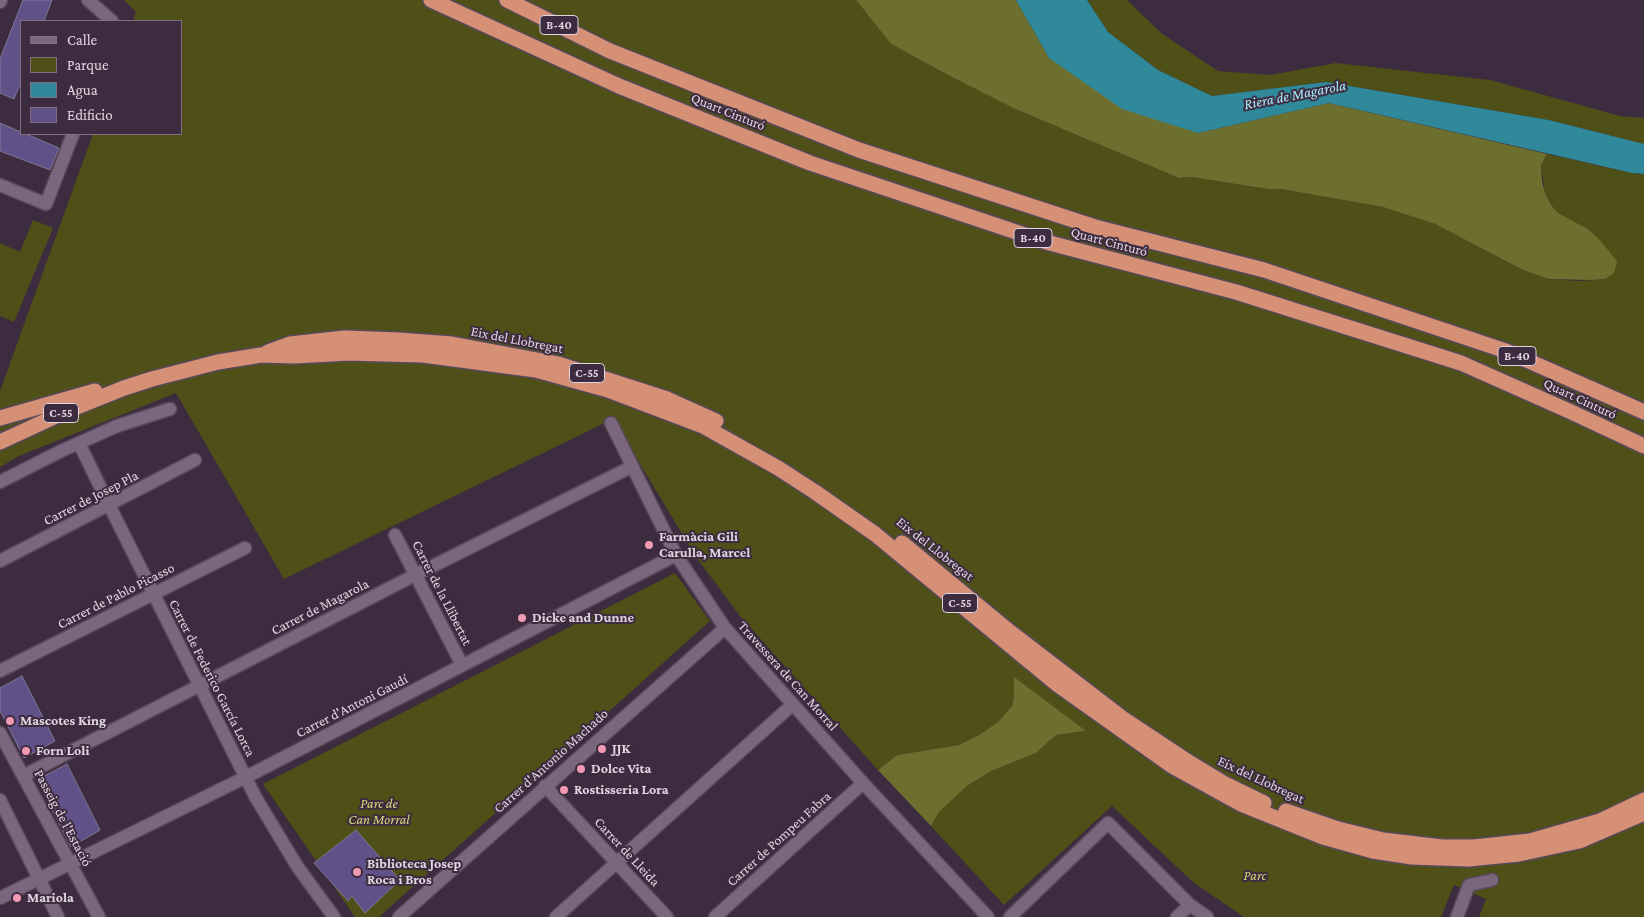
<!DOCTYPE html>
<meta charset="utf-8">
<style>
body{margin:0}
#map{position:relative;width:1644px;height:917px;overflow:hidden;background:#3d2b3f;font-family:"Crimson Pro",serif}
canvas{display:block}
.legend{position:absolute;left:20px;top:20px;width:162px;height:115px;box-sizing:border-box;background:#3d2b3f;border:1px solid #7f6f80;margin:0;padding:6px 9px;list-style:none;font-size:15px;color:#e1d5e2}
.legend li{display:flex;align-items:center;gap:10px;height:25px}
.legend b{width:25px;border:1px solid #7f6f80}
</style>
<div id="map">
<canvas width="1644" height="917"></canvas>
<ul class="legend">
<li><b style="height:6px;background:#7a667d"></b>Calle</li>
<li><b style="height:14px;background:#4e5017"></b>Parque</li>
<li><b style="height:14px;background:#2f899b"></b>Agua</li>
<li><b style="height:14px;background:#605288"></b>Edificio</li>
</ul>
</div>
<script>
const ctx = document.querySelector('canvas').getContext('2d');
ctx.lineJoin = 'round';
function fillPath(path, color) { ctx.fillStyle = color; ctx.fill(path, 'evenodd'); }
const toPath = rows => new Path2D(rows.map(r => 'M' + r).join(''));
function stroke(path, color, width, dash) { ctx.strokeStyle = color; ctx.lineWidth = width; ctx.lineCap = dash ? 'butt' : 'round'; ctx.setLineDash(dash || []); ctx.stroke(path); }
function label(font, color, halo, rows, align = 'center') {
  ctx.font = font + ' "Crimson Pro",serif'; ctx.lineWidth = 4; ctx.setLineDash([]); ctx.textBaseline = 'middle'; ctx.strokeStyle = halo; ctx.fillStyle = color; for (const [text, x, y, turn = 0] of rows) {
    ctx.save(); ctx.translate(x, y); ctx.rotate((+turn || 0) * Math.PI / 180); ctx.textAlign = isNaN(turn) ? turn : align; if (halo) ctx.strokeText(text, 0, 0); ctx.fillText(text, 0, 0); ctx.restore();
  }
}
fillPath(toPath([
 [124,0,856,0,891,44,948,75,1013,108,1179,178,1191,177,1268,189,1281,189,1383,207,1435,224,1523,270,1549,279,1580,281,1605,279,1598,238,1588,229,1558,213,1551,205,1545,193,1541,165,1547,154,1632,173,1644,174,1644,917,1479,917,1486,899,1454,885,1441,917,1244,917,1194,883,1112,806,1004,905,931,826,939,812,967,786,991,771,1036,753,1056,735,1085,731,1014,678,1014,697,1012,706,998,722,979,735,959,745,897,755,878,770,740,616,696,557,613,419,284,579,176,393,19,456,0,467,0,391,93,134,181,134,181,21,133,21,136,12],
 [1087,0,1127,0,1161,33,1218,71,1270,75,1336,63,1490,80,1620,116,1644,118,1644,144,1549,120,1326,82,1212,96,1158,70,1108,32],
 [33,220,53,228,14,322,0,316,0,243,20,252],
 [675,573,710,621,379,917,355,917,263,784]
]), '#4e5017');
fillPath(toPath([
 [856,0,1016,0,1049,58,1198,133,1329,103,1547,154,1541,165,1542,181,1545,193,1551,205,1558,213,1588,229,1598,238,1617,261,1614,273,1605,279,1591,280,1549,279,1523,270,1435,224,1383,207,1281,189,1268,189,1191,177,1179,178,1013,108,948,75,891,44],
 [1014,677,1086,731,1056,735,1036,753,991,771,967,786,939,812,931,826,878,770,897,755,959,745,979,735,998,722,1012,706,1014,697]
]), '#6c6f2e');
fillPath(toPath([
 [1016,0,1087,0,1108,32,1158,70,1212,96,1326,82,1549,120,1644,144,1644,174,1632,173,1329,103,1198,133,1122,109,1049,58]
]), '#2f899b');
const building = toPath([
 [23,0,52,0,44,21,21,21,21,82,14,99,0,93,0,59,23,0],
 [0,123,21,132,21,134,26,134,59,148,50,170,0,151,0,123],
 [22,676,55,741,24,758,0,711,0,688,22,676],
 [67,764,100,830,71,847,37,780,67,764],
 [356,830,400,880,365,913,352,896,348,901,314,863,356,830]
]);
fillPath(building, '#605288');
stroke(building, '#7c7692', 1);
const street = toPath([
 [88,0,112,21],
 [0,2,1,0],
 [0,185,46,204,73,134],
 [611,423,676,555,725,628,863,783,988,917],
 [79,443,109,505,256,798,297,866,334,917],
 [0,482,61,451,117,426,170,409],
 [395,535,462,665],
 [0,561,195,460],
 [0,671,245,548],
 [0,733,99,917],
 [23,776,417,574,631,467],
 [545,786,667,917],
 [0,800,58,917],
 [0,898,246,777,676,555],
 [399,917,725,628],
 [556,917,792,705],
 [715,917,863,783],
 [1010,917,1108,823,1190,905,1207,917],
 [1177,917,1190,905],
 [1457,917,1469,885,1492,880]
]);
const highway = toPath([
 [431,0,619,86,810,163,1046,242,1236,292,1461,363,1569,411,1644,446],
 [507,0,610,51,859,150,1095,227,1264,270,1506,351,1644,412],
 [268,352,290,344,345,338,398,340,452,344,558,364,667,399,716,421],
 [0,418,95,391],
 [0,442,67,411,124,388,152,379,218,362,261,355,295,356,348,353,423,355,536,370,608,390,703,426,778,468,815,492,875,534,1058,685,1172,766,1241,804,1323,837,1373,851,1412,857,1468,859,1519,854,1579,841,1644,813],
 [902,543,1010,632,1122,718,1190,763,1223,783,1264,803],
 [1286,811,1338,829,1383,840,1442,847,1474,847,1530,841,1600,821,1644,800]
]);
stroke(street, '#58495a', 15);
stroke(highway, '#58495a', 18);
stroke(street, '#7a667d', 12);
stroke(highway, '#d59075', 15);
for (const [x, y, r, color] of [
 [649,545,5,"#f19ab3"],
 [522,618,5,"#f19ab3"],
 [10,721,5,"#f19ab3"],
 [602,749,5,"#f19ab3"],
 [26,751,5,"#f19ab3"],
 [581,769,5,"#f19ab3"],
 [564,790,5,"#f19ab3"],
 [357,872,5,"#f19ab3"],
 [17,898,5,"#f19ab3"]
]) { const dot = new Path2D(); dot.arc(x, y, r, 0, 2 * Math.PI); ctx.fillStyle = color; ctx.fill(dot); stroke(dot, '#3d2b3f', 2); }
for (const [x, y, w] of [
 [559,25,38],
 [1033,238,38],
 [1517,356,38],
 [587,373,35],
 [61,413,35],
 [960,603,35]
]) { const box = new Path2D(); box.roundRect(x - w / 2, y - 9.5, w, 19, 4); ctx.fillStyle = '#3d2b3f'; ctx.fill(box); stroke(box, '#e1d5e2', 1); }
label('bold 12px', '#e1d5e2', null, [
 ["B-40",559,25],
 ["B-40",1033,238],
 ["B-40",1517,356],
 ["C-55",587,373],
 ["C-55",61,413],
 ["C-55",960,603]
]);
label('14px', '#e1d5e2', '#3d2b3f', [
 ["Quart Cinturó",728,112,22],
 ["Quart Cinturó",1109,242,15],
 ["Eix del Llobregat",517,340,11],
 ["Quart Cinturó",1580,399,25],
 ["Carrer de Josep Pla",91,498,-27],
 ["Eix del Llobregat",935,549,38],
 ["Carrer de la Llibertat",442,593,63],
 ["Carrer de Pablo Picasso",116,596,-27],
 ["Carrer de Magarola",320,607,-27],
 ["Travessera de Can Morral",788,676,48],
 ["Carrer de Federico García Lorca",212,678,63],
 ["Carrer d'Antoni Gaudí",352,706,-27],
 ["Carrer d'Antonio Machado",551,761,-42],
 ["Eix del Llobregat",1261,780,25],
 ["Passeig de l'Estació",63,818,62],
 ["Carrer de Pompeu Fabra",779,839,-42],
 ["Carrer de Lleida",627,852,47]
]);
label('bold 14px', '#e1d5e2', '#3d2b3f', [
 ["Farmàcia Gili",659,537],
 ["Carulla, Marcel",659,553],
 ["Dicke and Dunne",532,618],
 ["Mascotes King",20,721],
 ["JJK",612,749],
 ["Forn Loli",36,751],
 ["Dolce Vita",591,769],
 ["Rostisseria Lora",574,790],
 ["Biblioteca Josep",367,864],
 ["Roca i Bros",367,880],
 ["Mariola",27,898]
], 'left');
label('italic 14px', '#d5da7c', '#3d2b3f', [
 ["Parc de",379,804],
 ["Can Morral",379,820],
 ["Parc",1255,876]
]);
label('italic 15px', '#a8ecfb', '#3d2b3f', [
 ["Riera de Magarola",1295,95,-11]
]);
</script>
